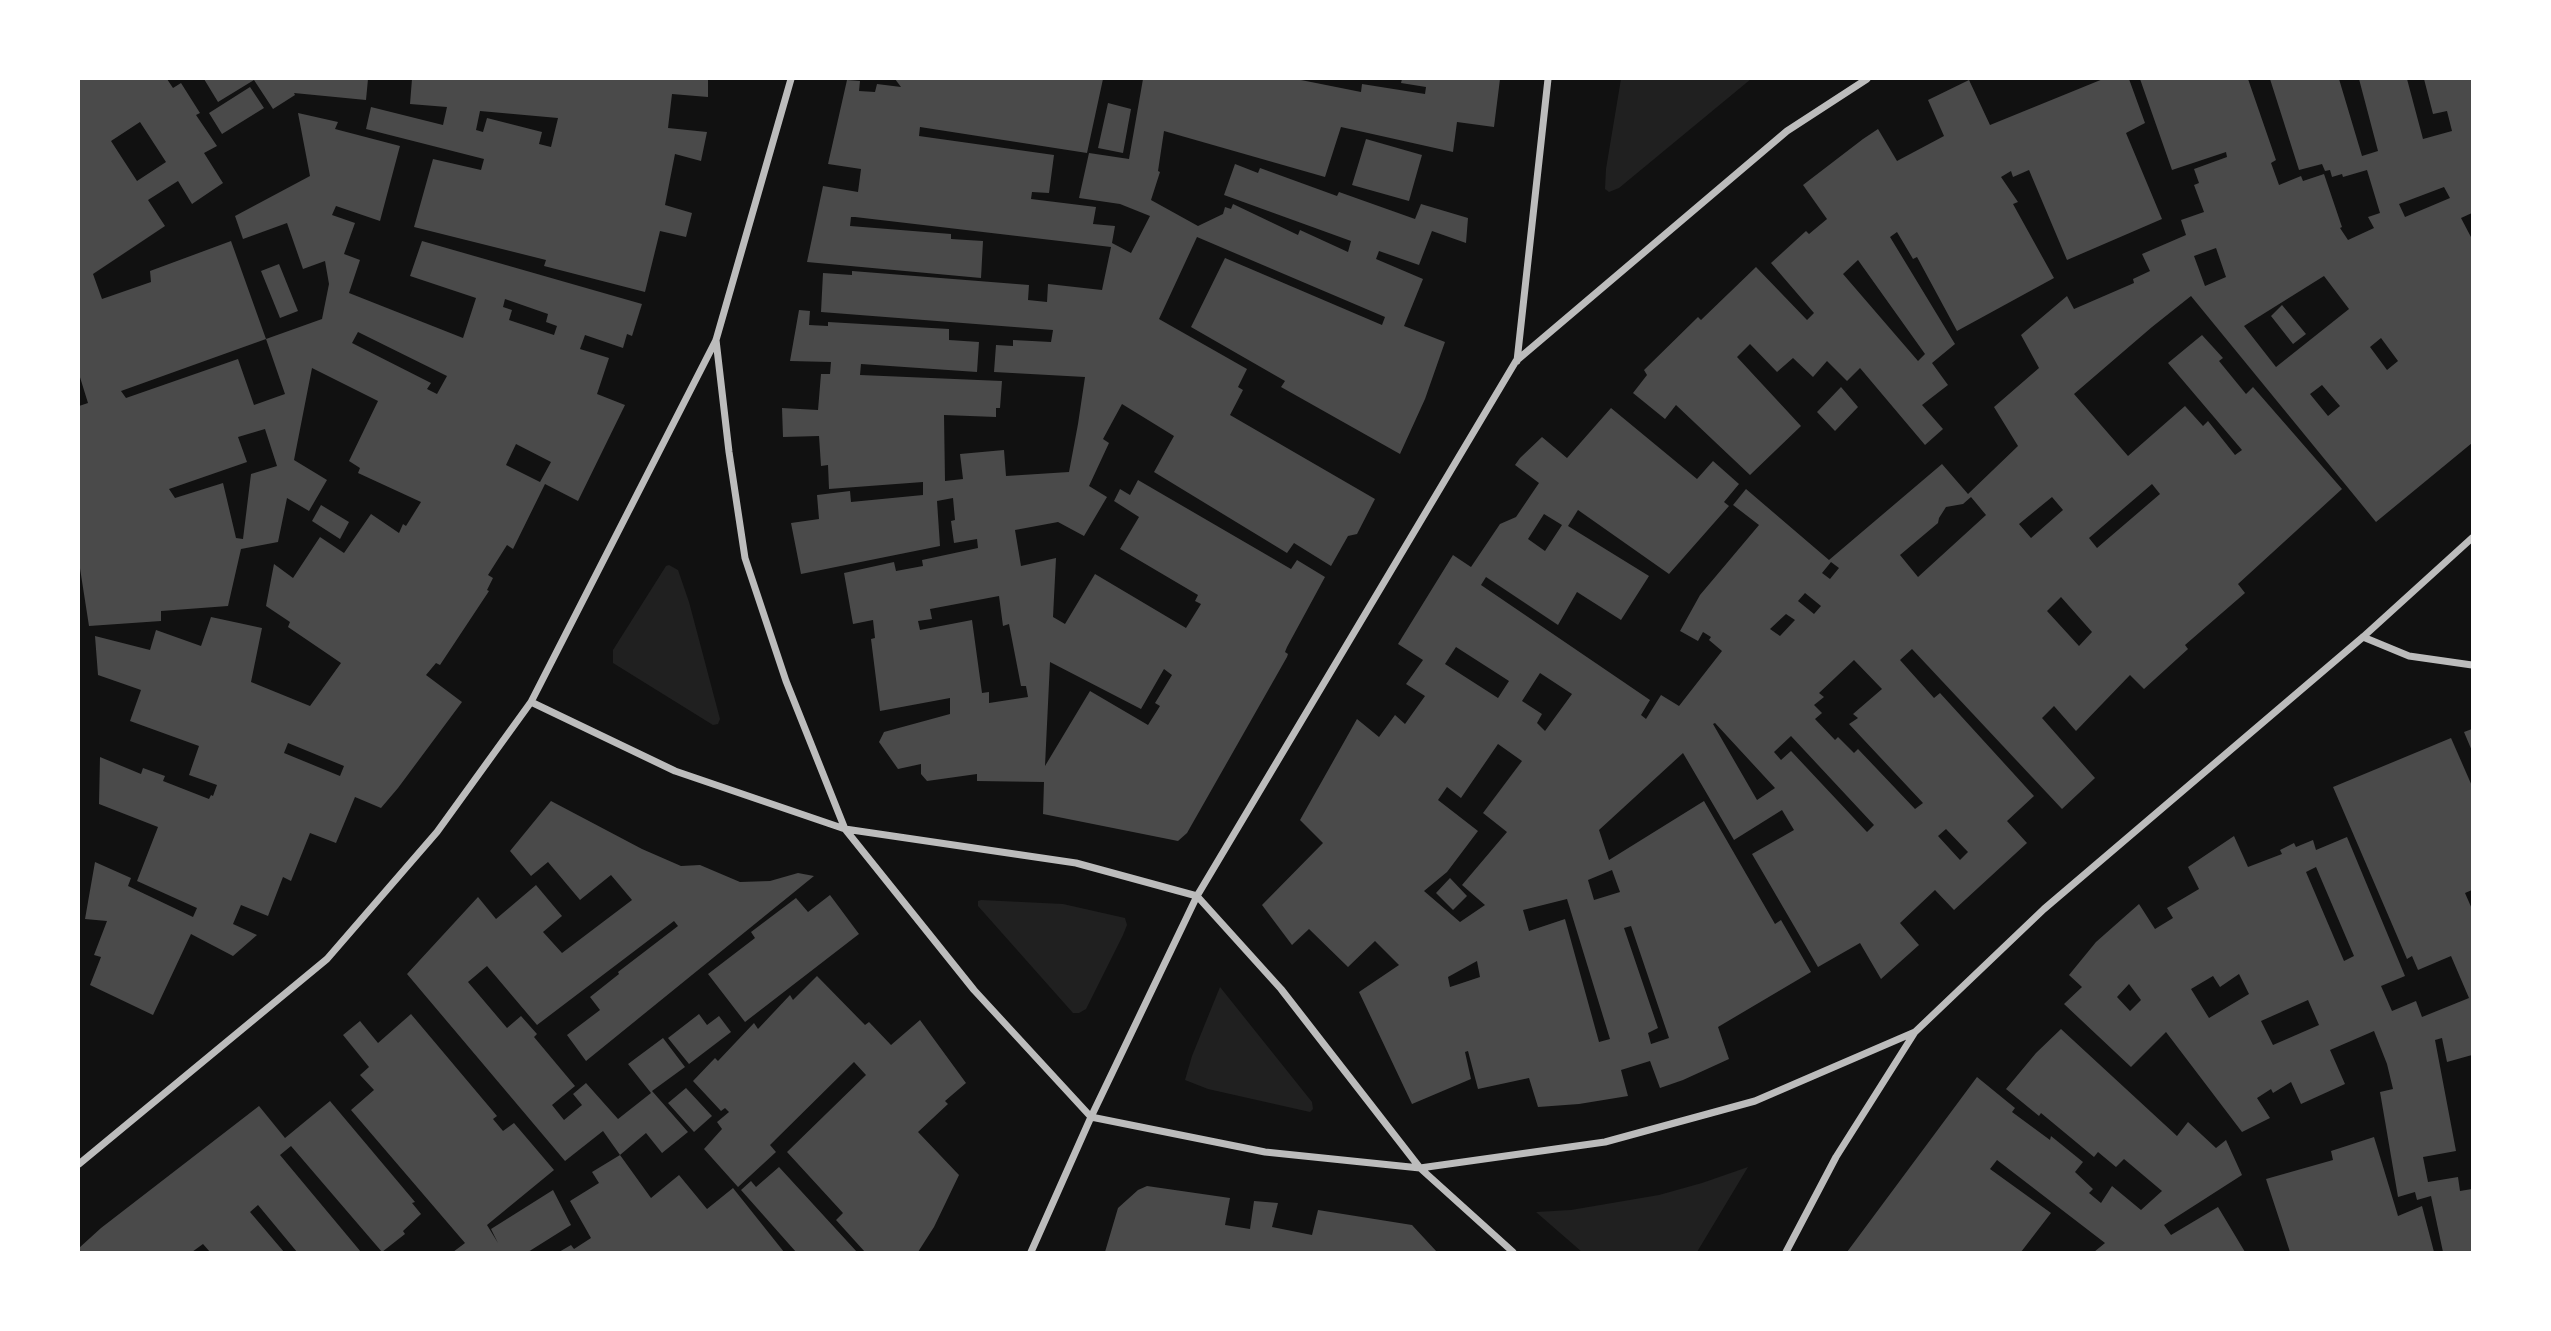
<!DOCTYPE html>
<style>
body{margin:0}
#map{position:relative;width:2551px;height:1331px;overflow:hidden;background:#111;font-family:Roboto,sans-serif}
canvas{display:block}
.frame{position:absolute;inset:0;border:80px solid #fff;pointer-events:none}
</style>
<div id="map">
<canvas width="2551" height="1331"></canvas>
<div class="frame"></div>
</div>
<script>
const ctx = document.querySelector('canvas').getContext('2d');
ctx.lineJoin = 'round';
function fillPath(path, color) { ctx.fillStyle = color; ctx.fill(path, 'evenodd'); }
const toPath = rows => new Path2D(rows.map(r => 'M' + r).join(''));
function stroke(path, color, width, dash) { ctx.strokeStyle = color; ctx.lineWidth = width; ctx.lineCap = dash ? 'butt' : 'round'; ctx.setLineDash(dash || []); ctx.stroke(path); }
fillPath(toPath([
 [1621,79,1751,79,1619,188,1609,192,1605,189,1606,169],
 [669,565,678,570,689,602,720,719,718,724,713,725,613,663,613,650,666,566],
 [981,900,1063,904,1125,918,1127,925,1123,935,1086,1009,1079,1013,1073,1013,978,906,978,901],
 [1220,987,1312,1102,1313,1109,1310,1112,1208,1089,1185,1080,1192,1056],
 [1748,1167,1697,1252,1582,1252,1536,1212,1571,1210,1659,1195,1702,1183]
]), '#202020');
fillPath(toPath([
 [79,79,167,79,173,88,181,83,200,113,196,115,217,146,204,153,223,183,192,204,178,181,148,200,165,226,93,274,102,299,151,282,150,271,231,241,266,339,121,391,126,398,238,359,254,405,285,394,266,339,322,319,329,284,325,261,303,269,287,223,243,239,235,216,310,176,298,113,338,122,335,129,400,146,380,221,336,206,332,215,355,223,344,254,360,260,349,293,463,338,476,298,410,276,422,241,642,304,632,336,627,334,623,348,585,335,580,349,609,358,597,394,625,405,578,501,545,484,513,549,507,545,488,575,493,578,487,590,489,591,440,665,436,663,426,675,462,702,398,788,381,808,355,797,336,843,310,833,291,881,283,877,268,916,241,905,233,924,257,935,233,956,191,934,153,1015,90,985,101,957,94,955,107,921,85,919,95,862,131,878,128,886,193,917,197,908,137,881,158,827,99,804,100,757,141,774,143,768,165,776,163,781,209,799,211,795,213,796,217,785,189,775,199,746,130,721,141,690,98,675,95,636,150,650,156,630,201,646,211,617,262,628,251,682,310,706,341,663,288,627,290,622,266,606,274,564,293,578,320,537,344,553,371,514,399,533,403,524,406,526,421,502,358,473,360,468,349,461,378,401,312,368,294,460,327,480,309,511,287,498,278,542,241,549,228,606,161,611,161,621,89,626,79,562,79,406,88,403,79,374],
 [140,122,166,162,137,181,111,141],
 [505,299,548,314,546,322,557,326,554,335,509,320,512,310,503,307],
 [358,332,447,376,437,394,427,389,431,383,352,343],
 [265,429,277,466,251,474,243,539,236,538,223,483,175,498,169,489,247,462,238,437],
 [516,444,551,462,540,482,506,465],
 [288,743,344,766,340,776,284,753],
 [204,79,368,79,366,100,294,93,295,95,273,109,254,80,218,102],
 [412,79,708,79,708,97,672,94,668,128,707,132,701,161,675,154,665,205,692,213,686,237,660,231,645,292,544,266,546,260,414,227,433,159,481,170,484,159,366,129,371,107,443,125,447,107,410,104],
 [480,111,558,118,551,147,539,144,542,132,487,118,483,132,476,130],
 [895,79,1103,79,1087,153,920,127,919,136,1054,155,1049,193,1032,192,1031,199,1096,207,1093,224,1115,226,1112,243,1131,253,1150,216,1120,204,1079,198,1089,153,1129,159,1143,79,1296,79,1361,92,1362,84,1425,94,1426,87,1401,83,1402,79,1500,79,1494,127,1457,122,1453,152,1341,127,1325,177,1164,131,1158,171,1160,172,1151,200,1198,226,1223,214,1225,207,1231,209,1233,204,1298,235,1300,230,1348,252,1351,241,1224,195,1235,164,1258,173,1260,168,1337,196,1339,192,1415,219,1421,204,1468,218,1466,243,1432,231,1419,265,1379,251,1376,259,1423,279,1404,326,1445,342,1425,399,1400,454,1281,387,1285,381,1191,327,1225,258,1382,325,1385,317,1197,237,1159,319,1247,369,1238,387,1243,390,1230,415,1375,499,1357,534,1348,536,1331,566,1294,543,1287,553,1154,472,1174,436,1122,404,1103,439,1109,443,1089,486,1107,497,1084,536,1058,522,1015,530,1021,566,1056,558,1053,617,1065,624,1095,574,1186,628,1201,604,1195,601,1198,595,1120,549,1139,517,1114,501,1120,489,1130,495,1138,480,1291,569,1297,560,1325,577,1287,647,1285,652,1288,654,1287,657,1187,833,1178,841,1043,814,1044,782,977,781,977,774,927,781,921,774,921,764,898,769,879,742,884,732,950,714,950,698,880,711,871,639,875,638,873,620,853,624,844,573,894,562,896,571,923,566,922,560,978,548,977,539,954,543,951,521,955,520,953,498,937,501,940,546,801,574,791,523,819,519,817,495,850,491,851,502,923,495,923,482,829,489,828,465,821,466,819,436,783,437,782,408,818,410,821,374,830,374,831,362,790,361,799,310,810,311,809,325,828,326,828,322,949,329,949,340,979,342,977,372,861,364,860,375,1002,381,1000,408,996,408,996,417,944,415,945,481,963,479,960,454,1004,450,1006,476,1069,472,1078,424,1085,377,994,372,996,345,1013,346,1013,340,1051,342,1053,330,821,312,823,273,852,275,852,271,1029,285,1028,300,1047,302,1048,284,1102,290,1111,247,855,217,851,217,850,226,951,234,951,239,983,241,981,278,807,262,823,186,858,192,861,169,828,164,847,80,860,81,859,91,875,92,877,84,901,87],
 [999,596,1003,626,1009,624,1021,686,1026,686,1028,697,989,703,989,692,982,693,972,620,920,630,918,621,932,619,930,609],
 [1050,662,1141,709,1164,669,1172,675,1155,703,1160,706,1148,725,1090,691,1045,766],
 [2103,79,2129,79,2145,123,2126,133,2162,219,2067,260,2029,170,2013,177,2011,171,2001,177,2018,202,2013,204,2054,278,1957,331,1917,257,1913,259,1897,232,1890,237,1955,344,1932,363,1948,385,1922,405,1943,429,1925,445,1860,368,1847,381,1827,361,1813,377,1793,358,1777,372,1750,344,1737,357,1801,426,1750,475,1676,405,1665,419,1633,393,1647,375,1644,370,1698,317,1701,320,1756,267,1807,320,1814,313,1771,263,1806,231,1809,234,1827,219,1803,185,1863,139,1878,129,1897,161,1944,136,1928,100,1969,80,1990,125],
 [1858,260,1925,354,1918,361,1843,274],
 [2140,79,2248,79,2276,160,2271,163,2279,185,2301,176,2303,181,2324,174,2342,227,2340,228,2348,240,2374,228,2368,217,2380,213,2367,170,2343,177,2342,174,2332,177,2330,170,2325,171,2322,164,2299,170,2270,79,2339,79,2362,156,2378,151,2359,79,2407,79,2423,139,2452,131,2447,111,2433,114,2424,79,2472,79,2472,213,2461,218,2472,239,2472,443,2376,522,2191,296,2152,327,2074,394,2128,456,2185,406,2203,426,2208,421,2235,455,2242,450,2168,363,2202,335,2223,358,2219,361,2246,394,2253,387,2342,489,2238,584,2245,593,2185,645,2188,649,2144,689,2130,675,2076,731,2054,706,2042,718,2095,778,2062,809,1912,649,1900,660,1934,698,1940,693,2034,796,2007,821,2027,843,1954,910,1935,890,1900,923,1919,945,1881,979,1860,943,1818,967,1752,854,1794,830,1782,810,1734,840,1683,753,1599,830,1609,860,1704,801,1775,924,1781,920,1811,972,1718,1027,1729,1059,1683,1080,1660,1088,1650,1061,1621,1070,1628,1096,1579,1104,1538,1107,1529,1078,1478,1089,1468,1051,1465,1052,1471,1079,1412,1104,1359,992,1399,965,1375,941,1348,967,1309,929,1292,945,1262,905,1323,843,1300,820,1357,719,1379,737,1395,715,1405,724,1425,696,1406,684,1423,660,1398,644,1453,555,1471,567,1500,524,1516,517,1539,483,1515,465,1520,458,1542,437,1567,458,1611,408,1697,479,1713,461,1739,484,1724,502,1729,506,1669,574,1578,510,1568,526,1649,576,1621,620,1577,592,1558,625,1486,577,1481,585,1650,700,1641,715,1646,719,1661,695,1679,706,1722,651,1709,640,1711,637,1703,632,1698,641,1680,631,1700,595,1759,525,1733,505,1746,489,1829,560,1942,464,1968,494,2018,446,1994,407,2039,368,2021,335,2067,296,2074,309,2134,283,2133,279,2150,271,2142,254,2186,235,2181,220,2204,212,2194,185,2199,183,2194,169,2227,157,2226,152,2172,170],
 [2444,187,2450,198,2405,217,2399,204],
 [2216,248,2226,277,2205,286,2194,256],
 [2324,276,2349,309,2276,367,2244,326],
 [2381,338,2398,361,2387,370,2370,347],
 [2322,385,2340,406,2328,416,2310,394],
 [2152,484,2160,494,2097,548,2089,538],
 [1971,497,1986,515,1918,577,1900,555,1938,523,1939,518,1946,507,1963,504],
 [2052,497,2063,510,2031,538,2019,524],
 [1544,514,1562,525,1545,551,1528,539],
 [1831,562,1839,568,1830,579,1822,573],
 [1805,593,1821,606,1814,614,1798,601],
 [2061,597,2092,632,2079,646,2047,611],
 [1786,614,1795,620,1780,636,1770,629],
 [1456,647,1509,681,1498,698,1445,664],
 [1854,660,1882,689,1853,714,1858,718,1849,724,1923,803,1915,809,1858,749,1854,753,1838,737,1835,740,1815,719,1822,713,1814,705,1824,697,1819,693],
 [1540,673,1572,694,1545,731,1537,723,1542,714,1522,701],
 [1715,723,1775,788,1757,800,1713,724],
 [1791,736,1874,825,1867,832,1791,751,1781,760,1774,752],
 [1498,744,1522,761,1483,813,1507,832,1462,885,1485,905,1460,922,1424,891,1447,872,1478,831,1438,800,1447,787,1461,798],
 [1946,829,1968,852,1960,860,1938,836],
 [1612,870,1620,892,1594,900,1588,880],
 [1567,899,1610,1039,1599,1042,1565,919,1529,931,1523,910],
 [1631,926,1669,1038,1651,1044,1648,1033,1658,1028,1624,928],
 [1477,961,1480,977,1450,987,1448,977],
 [250,87,264,108,222,134,209,113],
 [1108,103,1131,109,1123,153,1098,148],
 [1366,139,1422,155,1409,201,1352,185],
 [279,264,298,311,280,318,261,271],
 [2282,305,2306,334,2293,344,2271,316],
 [1841,387,1858,407,1835,431,1817,412],
 [321,505,349,522,340,539,312,521],
 [2472,729,2472,751,2464,732],
 [2451,738,2472,786,2472,890,2465,893,2472,909,2472,1055,2447,1062,2442,1038,2435,1040,2456,1151,2423,1157,2428,1182,2458,1177,2460,1191,2472,1189,2472,1252,2443,1252,2431,1196,2417,1200,2415,1192,2398,1197,2380,1092,2393,1089,2387,1064,2374,1031,2330,1050,2345,1084,2301,1104,2291,1082,2273,1093,2271,1089,2257,1098,2270,1118,2242,1132,2166,1032,2131,1067,2064,1004,2082,987,2069,975,2096,942,2139,904,2155,929,2173,918,2167,908,2199,889,2188,867,2234,836,2248,867,2282,854,2280,850,2294,843,2296,847,2313,840,2316,850,2347,837,2405,976,2381,986,2392,1011,2416,1001,2422,1017,2469,998,2451,956,2418,970,2412,956,2407,959,2333,787],
 [2316,867,2354,956,2344,961,2306,872],
 [2239,974,2249,994,2209,1018,2191,989,2213,976,2220,987],
 [2129,984,2141,1000,2130,1011,2117,997],
 [2308,1000,2319,1025,2273,1045,2261,1021],
 [551,801,642,849,681,866,700,865,740,882,770,881,798,873,814,876,586,1061,567,1035,600,1010,590,997,619,974,618,972,678,926,674,921,537,1025,487,966,468,982,507,1028,521,1016,537,1034,534,1037,575,1086,552,1105,564,1120,582,1105,573,1094,586,1083,618,1119,651,1093,628,1064,663,1038,685,1067,652,1091,688,1132,662,1153,646,1133,620,1155,603,1131,565,1161,407,974,478,897,496,919,536,885,562,916,543,932,562,953,632,900,611,875,580,900,548,862,531,876,510,851],
 [1450,878,1467,896,1453,910,1436,893],
 [830,895,859,934,745,1022,708,974,755,938,751,932,796,898,808,912],
 [817,976,865,1025,869,1022,891,1045,920,1020,966,1083,945,1101,948,1104,918,1132,959,1175,934,1227,918,1252,865,1252,836,1220,843,1213,787,1152,866,1075,854,1062,770,1145,776,1152,738,1187,704,1149,722,1129,717,1122,729,1112,725,1108,721,1111,693,1081,715,1058,718,1061,754,1023,758,1029,790,995,793,1000],
 [411,1014,497,1116,493,1119,503,1131,514,1123,554,1170,487,1225,498,1243,491,1229,553,1190,571,1225,528,1252,453,1252,465,1243,351,1110,374,1090,360,1075,369,1067,343,1035,360,1021,378,1043],
 [699,1014,707,1025,719,1016,731,1032,689,1064,668,1038],
 [2061,1029,2177,1136,2188,1122,2216,1148,2226,1140,2242,1175,2164,1225,2171,1235,2218,1207,2245,1252,2094,1252,2105,1243,1997,1160,1990,1169,2051,1213,2021,1252,1847,1252,1977,1077,2015,1108,2012,1112,2050,1140,2051,1136,2083,1162,2075,1172,2093,1189,2089,1193,2101,1203,2112,1186,2141,1210,2162,1191,2124,1159,2116,1167,2098,1152,2094,1157,2041,1113,2039,1116,2006,1089,2036,1053],
 [686,1088,712,1116,694,1132,668,1103],
 [330,1101,415,1202,412,1203,421,1214,403,1231,405,1234,382,1252,291,1146,280,1155,361,1252,297,1252,258,1205,250,1212,284,1252,210,1252,203,1244,192,1252,79,1252,79,1248,101,1228,259,1106,285,1138],
 [2374,1137,2398,1216,2422,1206,2434,1252,2290,1252,2266,1179,2333,1160,2331,1151],
 [620,1155,651,1198,679,1175,707,1209,733,1188,784,1252,559,1252,571,1245,574,1249,591,1238,570,1201,599,1183,592,1172],
 [779,1167,857,1252,796,1252,741,1190,751,1181,756,1187],
 [1147,1186,1230,1198,1225,1225,1250,1229,1254,1201,1278,1203,1272,1227,1312,1235,1318,1210,1412,1225,1437,1252,1105,1252,1118,1208,1138,1190]
]), '#4a4a4a');
stroke(toPath([
 [716,340,729,452,745,558,786,681,845,829,974,990,1091,1117,1265,1152,1420,1168,1605,1142,1755,1101,1915,1032],
 [1517,361,1548,79],
 [2363,637,2409,656,2472,665],
 [531,702,675,771,845,829,1076,863,1197,896,1281,989,1420,1168,1513,1252],
 [79,1164,327,959,437,832,531,702,716,340,791,79],
 [1031,1252,1091,1117,1197,896,1516,361,1787,131,1867,79],
 [1786,1252,1836,1157,1915,1032,2044,909,2363,637,2472,538]
]), '#bcbcbc', 7);
</script>
